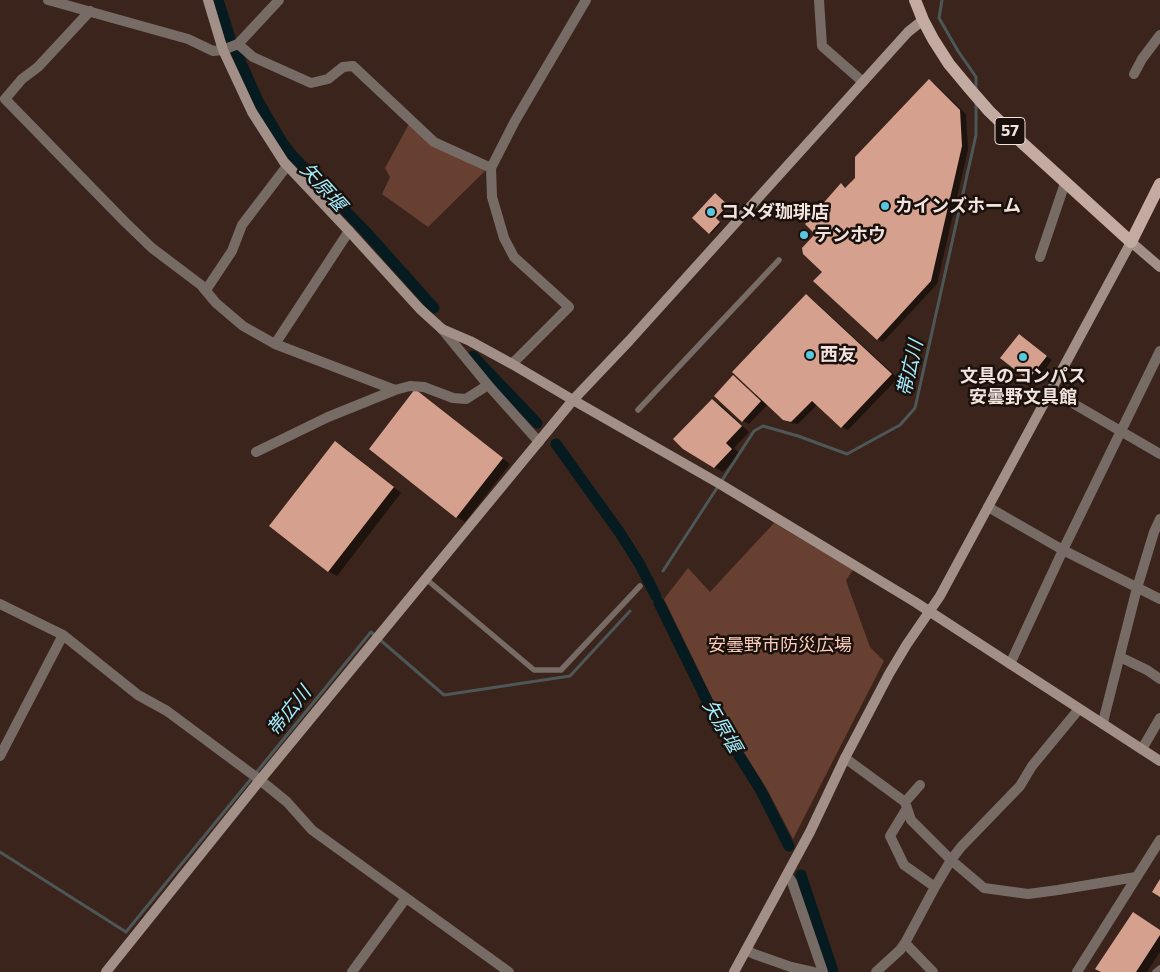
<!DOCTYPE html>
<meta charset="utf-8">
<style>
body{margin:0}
canvas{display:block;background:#3a241b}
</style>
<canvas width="1160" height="972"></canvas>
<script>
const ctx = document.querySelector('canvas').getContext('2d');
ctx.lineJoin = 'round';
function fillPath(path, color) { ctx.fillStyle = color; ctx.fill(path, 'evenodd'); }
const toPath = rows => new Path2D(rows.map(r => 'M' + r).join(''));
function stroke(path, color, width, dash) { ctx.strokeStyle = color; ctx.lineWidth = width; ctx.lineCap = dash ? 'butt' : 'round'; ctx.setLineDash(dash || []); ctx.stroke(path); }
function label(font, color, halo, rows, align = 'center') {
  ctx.font = font + ' Commissioner,"Noto Sans JP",sans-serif'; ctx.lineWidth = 5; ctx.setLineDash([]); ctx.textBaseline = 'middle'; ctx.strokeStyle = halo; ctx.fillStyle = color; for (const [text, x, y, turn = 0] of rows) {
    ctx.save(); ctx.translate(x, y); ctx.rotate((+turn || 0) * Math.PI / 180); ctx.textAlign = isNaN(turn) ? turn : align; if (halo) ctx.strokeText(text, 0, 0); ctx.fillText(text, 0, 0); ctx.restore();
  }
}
fillPath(toPath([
 [409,124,485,171,428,227,382,194,390,177,385,168],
 [774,523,853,570,846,580,850,592,870,647,884,661,793,839,768,791,719,712,664,599,688,568,710,592]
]), '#684031');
fillPath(toPath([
 [929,81,935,84,966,114,968,150,937,284,883,342,877,339,824,272,817,234,841,185,847,188,857,178],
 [717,196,729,207,717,219,721,223,711,234,710,233],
 [806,295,812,299,898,378,848,430,842,427,818,404,798,424,790,423,784,419,768,404,749,424,743,421,733,377,739,380,755,395,757,393],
 [1025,339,1052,360,1035,383,1002,358],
 [415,391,424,396,510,464,465,522,457,517,370,449],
 [712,401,721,405,749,432,734,448,740,454,723,472,683,448],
 [335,442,344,447,401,493,337,576,328,571],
 [1160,930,1160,952,1147,972,1103,972]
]), '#0007');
stroke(toPath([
 [942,0,939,18,958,51,976,77,976,88],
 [663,571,754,431,763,426,798,436,847,454,900,425,915,408,976,135,976,102],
 [0,852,126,932,371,632,444,695,570,676,630,611]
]), '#4d5758', 3);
stroke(toPath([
 [218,0,230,38],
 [235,49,258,101,282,142,292,155,366,232,434,308],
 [473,356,537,423],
 [556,444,620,533,639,563,656,596],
 [659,603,716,719,760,789,789,846],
 [801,875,833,971]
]), '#061b1f', 11);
fillPath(toPath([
 [929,79,960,110,962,146,931,281,877,340,813,281,822,272,803,254,802,248,815,234,805,224,841,183,845,188,855,178,855,157],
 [715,193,728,205,716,218,720,222,709,234,692,218],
 [806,294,892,374,841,428,812,401,791,422,783,420,732,372],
 [1019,334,1047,356,1028,380,1000,358],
 [733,375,761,401,742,422,714,396],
 [415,389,503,458,456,518,369,449],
 [712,399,742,426,726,443,732,449,714,468,683,449,673,439],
 [335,441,394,487,328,572,269,526],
 [1160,879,1160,897,1152,892],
 [1133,912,1160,930,1160,935,1136,972,1101,972,1095,969]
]), '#d5a18e');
stroke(toPath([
 [638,410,779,260],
 [426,579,534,670,561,670,640,586],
 [1155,972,1160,968]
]), '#776b66', 5.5);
stroke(toPath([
 [48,0,188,39,213,51,223,50,238,44,279,0],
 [819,0,822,46,863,82],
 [90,11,38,67,22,79,5,99,125,222,152,248,201,285,216,303,243,326,275,344,395,390],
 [238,44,253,57,311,83,328,79,343,67,353,66,434,142,491,168],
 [1134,74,1142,59,1160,35],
 [1040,257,1065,183],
 [206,290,232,251,242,225,287,166],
 [442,329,488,385],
 [275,344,349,231],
 [512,364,569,307,514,257,504,238,492,197,491,168,515,121,586,0],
 [1050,390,1160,454],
 [256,452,328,417,395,390,410,386,424,387,453,398,466,399,488,385,539,442],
 [988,507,1063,550,1160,599],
 [0,604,63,635,138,695,167,711,260,780,287,802,312,830,509,972],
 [1120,657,1147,670,1160,679],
 [1010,664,1063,550,1160,351],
 [1103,724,1105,714,1137,588,1154,532,1160,519],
 [1142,749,1160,718],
 [0,756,63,635],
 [845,758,905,802,911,820,951,860,984,888,1028,894,1058,890,1136,877],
 [905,802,920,785],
 [907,808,890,836,904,865,935,887],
 [787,875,792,882,823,972],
 [905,943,933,972],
 [746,950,754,954,791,967,813,972],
 [352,972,406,898],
 [876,972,900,950,905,943,935,887,951,860,961,847,1020,786,1032,766,1079,709],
 [1077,972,1160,840]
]), '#776b66', 10);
stroke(toPath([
 [208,0,223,50,252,112,284,162,349,231,420,309,442,329,470,341,512,364,573,400,720,484,915,602,1160,761],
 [106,972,260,780,573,400,629,341,908,32,923,20],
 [734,972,810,832,845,758,889,674,907,644,940,596,1131,242,1160,267]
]), '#a28f88', 10);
stroke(toPath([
 [915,0,923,20,933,39,949,64,969,88,989,111,1019,140,1131,242,1160,184]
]), '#c4aba2', 12);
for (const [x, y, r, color] of [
 [885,206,5,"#56c9e0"],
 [711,212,5,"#56c9e0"],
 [804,235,5,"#56c9e0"],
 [810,355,5,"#56c9e0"],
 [1023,357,5,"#56c9e0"]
]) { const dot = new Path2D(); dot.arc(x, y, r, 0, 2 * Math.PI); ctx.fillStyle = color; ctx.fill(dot); stroke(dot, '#1a100c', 2); }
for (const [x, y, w] of [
 [1010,131,30]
]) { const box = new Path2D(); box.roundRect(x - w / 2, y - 13.5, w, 27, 4); ctx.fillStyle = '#1a100c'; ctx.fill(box); stroke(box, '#f3e3de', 1); }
label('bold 16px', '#f3e3de', null, [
 ["57",1010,131]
]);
label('bold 18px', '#f3e3de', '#1a100c', [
 ["カインズホーム",895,206],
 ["コメダ珈琲店",721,212],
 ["テンホウ",814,235],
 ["西友",820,355],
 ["文具のコンパス",1023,376,"center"],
 ["安曇野文具館",1023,397,"center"]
], 'left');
label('18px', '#fcccbb', '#1a100c', [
 ["安曇野市防災広場",780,645]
]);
label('italic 19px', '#a2eeff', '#1a100c', [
 ["矢原堰",323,187,48],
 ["帯広川",910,368,-77],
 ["帯広川",289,711,-51],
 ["矢原堰",722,726,60]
]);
</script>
